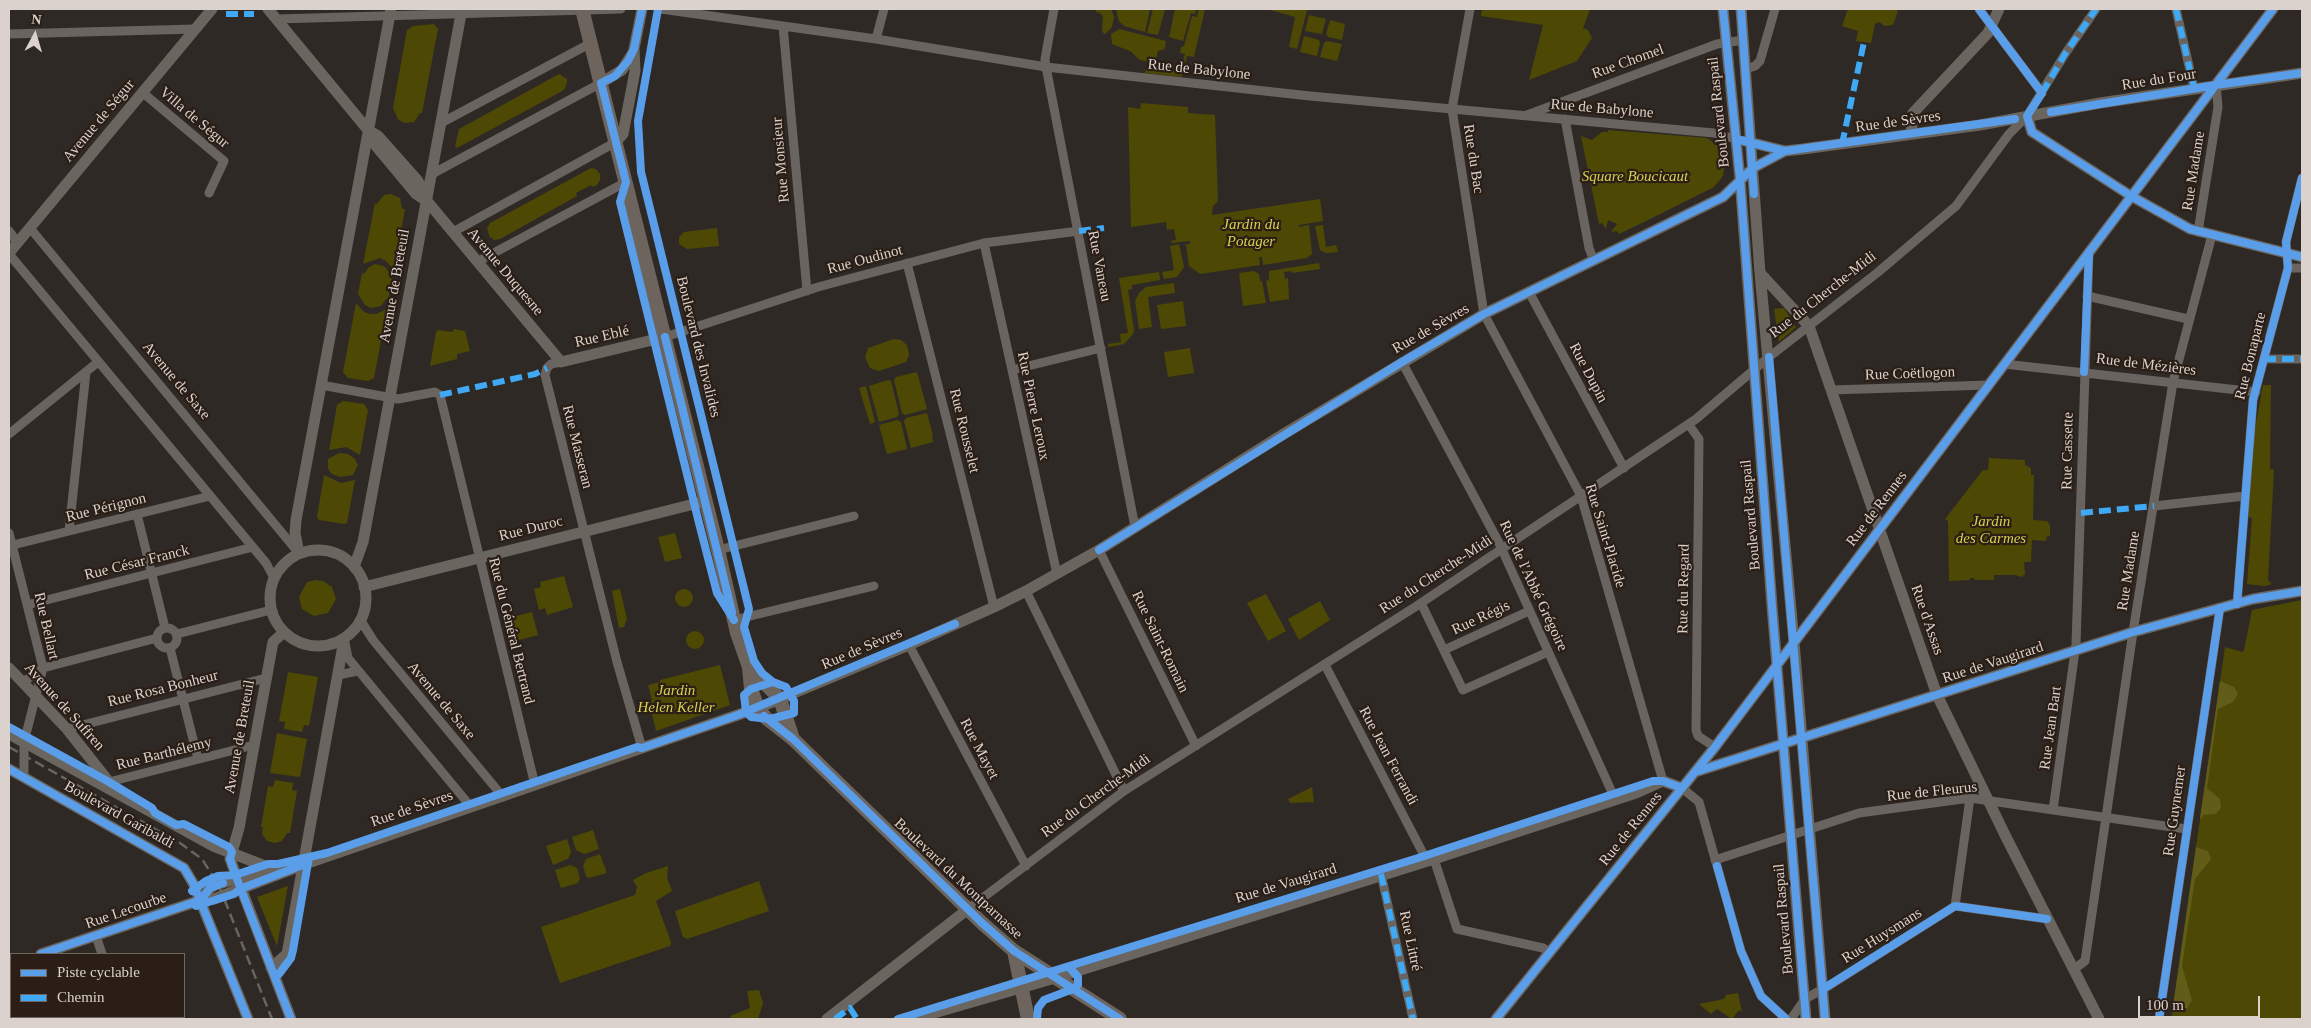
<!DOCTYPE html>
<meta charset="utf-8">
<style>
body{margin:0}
#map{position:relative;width:2311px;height:1028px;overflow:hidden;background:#2f2925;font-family:"Times New Roman",serif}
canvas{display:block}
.frame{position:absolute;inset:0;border:10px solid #dbd2cd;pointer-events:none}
.legend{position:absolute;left:10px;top:953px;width:175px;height:65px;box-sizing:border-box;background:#2a1e16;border:1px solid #71665f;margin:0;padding:6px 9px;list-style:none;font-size:15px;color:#dbd2cd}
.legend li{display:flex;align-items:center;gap:10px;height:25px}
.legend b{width:25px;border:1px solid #71665f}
.north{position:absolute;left:10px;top:10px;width:50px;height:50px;-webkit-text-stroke:4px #2a1e16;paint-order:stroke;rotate:6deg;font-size:14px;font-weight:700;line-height:20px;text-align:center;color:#dbd2cd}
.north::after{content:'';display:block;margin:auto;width:18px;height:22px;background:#dbd2cd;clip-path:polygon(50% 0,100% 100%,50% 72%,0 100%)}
.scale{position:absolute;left:2138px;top:996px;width:122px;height:22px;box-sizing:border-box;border:2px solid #dbd2cd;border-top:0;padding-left:6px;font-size:15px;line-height:18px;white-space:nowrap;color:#dbd2cd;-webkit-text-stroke:4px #2a1e16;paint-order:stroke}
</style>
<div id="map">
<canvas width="2311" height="1028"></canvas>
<div class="frame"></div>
<ul class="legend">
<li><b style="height:6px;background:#5a9eea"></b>Piste cyclable</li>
<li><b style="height:6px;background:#3fa9f5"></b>Chemin</li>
</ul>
<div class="north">N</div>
<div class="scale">100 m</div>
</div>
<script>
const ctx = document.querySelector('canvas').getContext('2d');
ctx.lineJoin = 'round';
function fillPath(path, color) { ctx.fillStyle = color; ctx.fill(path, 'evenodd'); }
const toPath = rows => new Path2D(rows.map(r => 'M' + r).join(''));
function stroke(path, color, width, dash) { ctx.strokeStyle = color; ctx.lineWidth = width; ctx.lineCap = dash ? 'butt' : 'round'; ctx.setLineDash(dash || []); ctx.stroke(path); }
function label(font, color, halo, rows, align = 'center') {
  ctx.font = font + ' "Times New Roman",serif'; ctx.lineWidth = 4.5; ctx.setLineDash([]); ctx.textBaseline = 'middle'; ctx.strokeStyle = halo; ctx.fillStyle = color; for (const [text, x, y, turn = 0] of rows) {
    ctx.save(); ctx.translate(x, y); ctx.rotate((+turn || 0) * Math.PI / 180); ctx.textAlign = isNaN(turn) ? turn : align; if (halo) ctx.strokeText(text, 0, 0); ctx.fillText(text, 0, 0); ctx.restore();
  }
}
fillPath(toPath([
 [1096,9,1111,9,1114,17,1112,27,1105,34,1102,32,1103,16,1100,13,1096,12],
 [1116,9,1150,9,1145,32,1124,26,1119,21],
 [1153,9,1165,9,1158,35,1147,33],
 [1175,9,1196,9,1195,14,1191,13,1183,41,1169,37],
 [1199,9,1205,9,1194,57,1187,56,1182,77,1145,73,1146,67,1150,65,1173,72,1173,70,1180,72,1185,54,1180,53,1181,47,1184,46,1192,16,1197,17],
 [1267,9,1307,10,1297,49,1289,47,1295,17],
 [1482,9,1590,9,1583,28,1588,30,1592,38,1577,61,1529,80,1543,25,1481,16],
 [1848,9,1896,9,1898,11,1893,25,1885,26,1879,22,1875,24,1871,43,1856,41,1858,31,1842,26],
 [1309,15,1326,19,1322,34,1305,31],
 [1330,20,1345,24,1342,40,1328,37,1326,34],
 [434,24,438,29,422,113,420,113,414,122,404,123,398,119,393,108,407,30,413,26],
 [1119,29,1166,41,1165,49,1158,51,1155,63,1140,60,1130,51,1112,44,1111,34],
 [1304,36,1319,40,1320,43,1317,56,1300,52],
 [1327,41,1342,44,1337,61,1320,57,1324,43],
 [559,74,567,79,567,83,564,90,457,148,455,146,459,129],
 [1141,103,1188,107,1188,113,1215,115,1218,201,1213,206,1212,215,1320,199,1323,221,1299,225,1299,227,1309,225,1312,254,1307,258,1263,265,1262,257,1259,257,1260,265,1200,274,1189,266,1186,244,1190,244,1190,241,1171,243,1171,241,1176,240,1174,229,1167,230,1166,222,1131,227,1128,107,1140,109],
 [1608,130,1707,138,1718,146,1717,147,1722,159,1725,159,1723,176,1714,187,1648,220,1619,234,1617,231,1611,232,1617,224,1608,220,1606,229,1602,223,1599,224,1581,136,1592,140,1602,132,1608,132],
 [591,168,596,169,600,174,600,180,597,185,592,187,591,185,576,193,577,196,500,239,494,240,489,236,487,228,490,223],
 [391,194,400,198,402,209,405,209,394,270,386,261,380,258,363,264,375,203,377,204,384,195],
 [1323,225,1326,247,1336,245,1338,252,1326,253,1320,250,1315,226],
 [717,228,719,246,687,249,679,244,679,237,684,232],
 [1179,244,1184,267,1177,277,1164,279,1162,272,1174,270,1170,246],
 [1319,263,1320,269,1292,273,1291,271,1284,272,1285,279,1288,278,1289,299,1270,302,1266,281,1269,280,1269,271],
 [375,264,384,266,388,271,390,278,392,279,388,300,386,299,381,306,371,308,365,305,358,294,362,273,364,274,369,267],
 [1254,271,1259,274,1260,281,1262,281,1266,303,1243,306,1239,273],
 [1159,272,1160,280,1132,285,1132,289,1128,290,1134,330,1133,334,1124,344,1108,347,1108,344,1121,342,1120,334,1128,333,1119,278],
 [1174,283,1175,293,1148,297,1152,327,1139,329,1135,301,1139,293,1146,287],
 [1183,301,1186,326,1161,329,1157,305],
 [356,303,364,312,370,314,376,314,387,309,374,378,368,381,348,378,343,372],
 [1784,308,1796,327,1779,342,1774,309],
 [454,329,465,331,470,351,457,354,457,359,430,366,436,332,438,330,452,332],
 [894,339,901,340,907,345,909,355,906,362,879,371,870,368,865,357,868,348],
 [1190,348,1194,373,1168,377,1164,352],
 [917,372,927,409,905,415,902,413,894,380,896,377],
 [888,380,891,381,899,414,897,417,879,422,869,386],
 [2263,385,2271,385,2270,469,2274,470,2268,580,2272,584,2265,586,2247,584,2252,518,2248,517,2254,434],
 [866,386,875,422,870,424,859,388],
 [343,401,364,404,368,410,360,455,346,447,329,450,337,405],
 [927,413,933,435,932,436,933,442,911,448,904,421,906,418],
 [897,420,901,422,907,449,887,454,879,425],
 [339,453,348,454,355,459,358,465,353,475,340,477,332,474,328,469,328,459],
 [1989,458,2025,460,2025,465,2031,468,2031,475,2034,475,2033,520,2047,521,2050,525,2050,536,2047,536,2046,541,2032,540,2031,562,2024,562,2025,574,2022,577,2015,575,1994,575,1994,580,1975,580,1974,578,1970,578,1970,580,1949,581,1948,521,1945,519,1983,470,1988,470],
 [324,475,341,483,355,480,347,523,344,524,319,520,317,517],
 [675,533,682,558,665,562,658,537],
 [564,576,573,607,547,615,545,608,539,610,534,589,541,587,540,582],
 [316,580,323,581,332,587,336,599,328,613,314,616,302,609,299,597,307,582],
 '675 598a9 9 0 1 1 18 0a9 9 0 1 1-18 0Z',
 [620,589,627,619,624,627,619,628,612,591],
 [1266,594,1286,631,1268,641,1247,603],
 [2302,600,2302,1019,2171,1019,2225,647,2242,652,2244,650,2252,610],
 [1320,601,1330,620,1299,640,1288,619],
 [532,612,538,635,511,642,505,619],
 '686 640a9 9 0 1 1 18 0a9 9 0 1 1-18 0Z',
 [720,665,730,705,656,731,649,701,652,700,648,685,660,682,660,680],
 [288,672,318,677,309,726,304,725,302,732,284,729,285,722,279,721],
 [277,733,307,739,300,777,270,773],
 [275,780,293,783,292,790,297,791,290,833,287,833,282,841,275,843,267,841,262,834,263,827,261,827,268,786,273,787],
 [1312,787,1314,802,1290,803,1288,799],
 [593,830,599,849,584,854,576,850,572,837],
 [567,839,571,852,568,859,553,865,546,846],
 [600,854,607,873,589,878,586,876,583,866,586,859],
 [570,865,577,868,580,878,578,883,561,888,555,870],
 [668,866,667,878,672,891,656,901,671,942,670,946,560,983,541,927,635,895,637,887,633,880,646,873],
 [759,881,769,911,687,939,683,937,675,911],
 [288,886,277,946,257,897],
 [759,990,763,1003,758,1019,731,1019,730,1016,750,1008,747,991],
 [1738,993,1742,1012,1739,1010,1732,1019,1717,1009,1711,1014,1699,1004,1724,999,1726,995]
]), '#4d4905');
fillPath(toPath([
 [2220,681,2234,687,2238,694,2233,702,2218,709,2207,788,2220,799,2221,808,2216,814,2203,815,2202,819,2200,818],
 [2196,847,2208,851,2211,859,2195,879,2182,966,2192,1000,2187,1009,2173,1007]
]), '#615d18');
stroke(toPath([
 [661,9,876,39,1046,67,1310,96,1714,133,1736,139],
 [1054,9,1045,59,1046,67,1135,527],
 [1470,9,1452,109,1484,314,1581,496,1663,781],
 [1979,9,2042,93],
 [2176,9,2194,88],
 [277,19,621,9],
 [783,26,807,291],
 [9,34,195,29],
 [876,39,884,9],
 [1746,69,1755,66,1760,61,1775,9],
 [142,92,224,161,209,193],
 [1527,115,1717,44,1744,40],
 [1565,119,1589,248,1594,261],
 [441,123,591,43],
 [432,174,601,83],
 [30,228,297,551],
 [9,231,17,242],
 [453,232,616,142],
 [2198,232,2218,107,2216,85],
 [984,243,1057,574],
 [9,254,266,563,274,578],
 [477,262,626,182],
 [907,263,994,607],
 [2288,268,2302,268],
 [1529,292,1624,468],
 [2087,296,2188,319],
 [665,337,818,287,984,243,1079,231],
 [2264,359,2302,359],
 [561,362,551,364,547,368,545,375,617,662,642,748],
 [1402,362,1499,543,1615,799],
 [2004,364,2256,392],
 [1012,370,1101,348],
 [321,385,398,399,435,392,440,395,535,785],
 [1831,390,1989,385],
 [1689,425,1699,439,1696,730,1698,736,1715,747],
 [9,434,98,362],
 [2154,506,2245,496],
 [137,514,165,628],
 [69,531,86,372],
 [9,533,43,668,24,742,24,778],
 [9,546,210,496],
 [718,550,854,516],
 [1099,550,1196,746],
 [1026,591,1124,791],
 [1421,603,1463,690,1548,652],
 [2237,604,2253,400,2288,268,2286,242,2302,178],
 [27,605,253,547],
 [734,620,874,586],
 [361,621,373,640,503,797],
 '157 638a10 10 0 1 1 20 0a10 10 0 1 1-20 0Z',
 [177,634,271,610],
 [345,643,348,658,471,807],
 [909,645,1026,866],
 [170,648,198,759],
 [1444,650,1529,611],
 [1325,665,1427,861],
 [338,675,358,671],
 [22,683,43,668,157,638],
 [67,729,266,678],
 [109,782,254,745],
 [1682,788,1699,802,1741,951,1761,996,1786,1019],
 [2053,810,2076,644,2089,252],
 [1434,859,1457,929,1543,948,1550,953],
 [1715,860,1859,813,1970,798,2186,829],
 [1381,874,1413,1019],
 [1955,906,1970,798],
 [1955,906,2047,919],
 [968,909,1124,791,1415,607,1696,419,1769,357,1877,273,1956,206,2009,134,2027,116,2065,54,2096,9],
 [96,936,102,954],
 [2074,969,2085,961,2133,632,2173,382,2212,235],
 [76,1017,77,1019],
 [125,1017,126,1019],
 [13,1019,15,1017],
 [1791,1019,1805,999,1830,985,1955,906],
 [2159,1019,2220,608]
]), '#696460', 9);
stroke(toPath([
 [268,9,368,130,376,146,416,194,425,200],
 [1723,9,1740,179,1772,606,1806,1019],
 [1741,9,1760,273,1794,642,1825,1019],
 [601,83,622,70,634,51],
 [2027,116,2032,132,2131,196,2190,229,2302,257],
 [368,130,378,136,418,181,427,201,561,362,665,337],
 [1911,134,1913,113,1988,33,1999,9],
 [1745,141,1785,151,1803,149,1980,125,2100,103,2302,73],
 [616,142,623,134,635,71,634,49,642,9],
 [9,253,212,9],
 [1760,273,1809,326,1937,695,2006,837,2099,1019],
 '270 598a48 48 0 1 1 96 0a48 48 0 1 1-96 0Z',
 [299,553,295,533,296,520,391,9],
 [354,567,363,542,462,9],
 [364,587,706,501],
 [284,632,273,642,239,828,230,859,291,1019],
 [9,668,67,729,109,782,113,790],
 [9,734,213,846,273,869],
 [9,769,184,868,193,883,248,1019],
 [1695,772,2133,632,2253,599,2302,591],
 [201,900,214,899,305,864,758,708,909,645,994,607,1026,591,1099,550,1282,435,1484,314,1723,197,1753,168,1785,151],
 [41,954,201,900,210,888,215,885,274,868],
 [9,965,11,964],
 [271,968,287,954,344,640],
 [827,1019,968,909],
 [913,1019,1055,978,1434,859,1636,793,1663,781,1682,788],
 [1496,1019,1715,747,2273,9]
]), '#6b655f', 11);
stroke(toPath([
 [582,9,718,550,737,633,749,667,751,689,758,708,766,718,793,739,982,923,1014,951,1120,1019],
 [749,667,780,699,793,739],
 [1014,951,1028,1019]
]), '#6d655d', 14);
stroke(toPath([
 [9,747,180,843,202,859,219,886,272,1019]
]), '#686460', 2.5, [10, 5]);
stroke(toPath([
 [2176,9,2194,88],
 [226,14,254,14],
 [2042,93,2065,54,2096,9],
 [1842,144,1864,42],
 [1079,231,1104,228],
 [2264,359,2302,359],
 [440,395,535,374,547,368],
 [2081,513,2154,506],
 [1381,874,1413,1019],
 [835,1019,850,1008,857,1019]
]), '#3fa9f5', 6, [12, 6]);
stroke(toPath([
 [642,9,634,49,628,61,615,76,601,83,626,182,620,202,699,523,717,593,734,620],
 [658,9,638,121,641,172,749,609,744,627,754,661,762,673,773,682,786,687,794,701,794,713,770,719,751,717,746,712,744,695,751,689,773,682],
 [1723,9,1740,179,1772,606,1806,1019],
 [1741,9,1754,194],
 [1979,9,2042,93,2027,116,2032,132,2131,196,2190,229,2302,257],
 [2051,112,2216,85,2302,73],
 [1736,139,1785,151,2015,119],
 [665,337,732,612],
 [1769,357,1825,1019],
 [2084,372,2089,252],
 [1099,550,1402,362,1484,314,1723,197,1753,168,1785,151],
 [2237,604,2253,400,2288,268,2286,242,2302,178],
 [764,716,793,739,982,923,1014,951,1120,1019],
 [9,727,109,782,152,808,155,813,176,825,184,824,229,847,232,852,230,859,237,879,291,1019],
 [9,769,184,868,193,883,248,1019],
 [1695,772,2133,632,2253,599,2302,591],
 [1717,866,1741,951,1761,996,1786,1019],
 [192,891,206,881,218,876,235,875,268,864,278,864,327,853,637,747,642,748,738,715,955,624],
 [196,906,234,894,240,889,305,864],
 [41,954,201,900,210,888,223,883],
 [279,974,291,958,293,950,309,857],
 [1823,989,1955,906,2047,919],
 [898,1019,1418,858,1653,781,1663,781,1682,788],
 [1037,1019,1038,1008,1044,1000,1073,989,1078,985,1078,977,1069,967],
 [1496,1019,1715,747,2273,9],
 [2159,1019,2220,608]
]), '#5a9eea', 8);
label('15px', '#dbd2cd', '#2a1e16', [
 ["Rue Chomel",1628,62,-20],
 ["Rue de Babylone",1199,70,6],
 ["Rue du Four",2159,80,-9],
 ["Rue de Babylone",1602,109,5],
 ["Boulevard Raspail",1719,112,-96],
 ["Villa de Ségur",194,118,40],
 ["Avenue de Ségur",99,121,-50],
 ["Rue de Sèvres",1898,122,-8],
 ["Rue du Bac",1473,159,81],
 ["Rue Monsieur",781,160,-95],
 ["Rue Madame",2194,171,-81],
 ["Rue Oudinot",865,260,-15],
 ["Rue Vaneau",1099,266,79],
 ["Avenue Duquesne",505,272,50],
 ["Avenue de Breteuil",395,286,-80],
 ["Rue du Cherche-Midi",1823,295,-38],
 ["Rue de Sèvres",1431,329,-30],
 ["Rue Eblé",602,337,-13],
 ["Boulevard des Invalides",698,347,76],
 ["Rue Bonaparte",2251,356,-76],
 ["Rue de Mézières",2146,365,7],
 ["Rue Dupin",1588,373,62],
 ["Rue Coëtlogon",1910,374,-2],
 ["Avenue de Saxe",176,381,50],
 ["Rue Pierre Leroux",1033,406,78],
 ["Rue Rousselet",964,431,76],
 ["Rue Masseran",577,447,76],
 ["Rue Cassette",2068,451,-89],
 ["Rue Pérignon",106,508,-14],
 ["Rue de Rennes",1877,509,-53],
 ["Boulevard Raspail",1751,515,-95],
 ["Rue Duroc",531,529,-14],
 ["Rue Saint-Placide",1605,536,73],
 ["Rue César Franck",137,563,-14],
 ["Rue Madame",2129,571,-81],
 ["Rue du Cherche-Midi",1436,575,-33],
 ["Rue de l'Abbé Grégoire",1533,586,65],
 ["Rue du Regard",1684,589,-89],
 ["Rue Régis",1481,618,-25],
 ["Rue d'Assas",1927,620,71],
 ["Rue Bellart",46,626,77],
 ["Rue du Général Bertrand",511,631,76],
 ["Rue Saint-Romain",1160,642,64],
 ["Rue de Sèvres",862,649,-23],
 ["Rue de Vaugirard",1993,663,-18],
 ["Rue Rosa Bonheur",163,689,-14],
 ["Avenue de Saxe",441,701,50],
 ["Avenue de Suffren",64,707,48],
 ["Rue Jean Bart",2051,728,-82],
 ["Avenue de Breteuil",240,737,-80],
 ["Rue Mayet",979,749,62],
 ["Rue Barthélemy",164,754,-14],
 ["Rue Jean Ferrandi",1388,756,62],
 ["Rue de Fleurus",1932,792,-6],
 ["Rue du Cherche-Midi",1096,796,-36],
 ["Rue de Sèvres",412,809,-19],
 ["Rue Guynemer",2175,811,-82],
 ["Boulevard Garibaldi",119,815,29],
 ["Rue de Rennes",1631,829,-51],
 ["Boulevard du Montparnasse",958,879,43],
 ["Rue de Vaugirard",1286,884,-17],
 ["Rue Lecourbe",126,911,-19],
 ["Boulevard Raspail",1784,919,-95],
 ["Rue Huysmans",1882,936,-32],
 ["Rue Littré",1410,941,78]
]);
label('italic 15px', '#d8d14d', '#2a1e16', [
 ["Square Boucicaut",1635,177],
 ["Jardin du",1251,225],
 ["Potager",1251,242],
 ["Jardin",1991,522],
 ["des Carmes",1991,539],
 ["Jardin",676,691],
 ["Helen Keller",676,708]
]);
</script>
